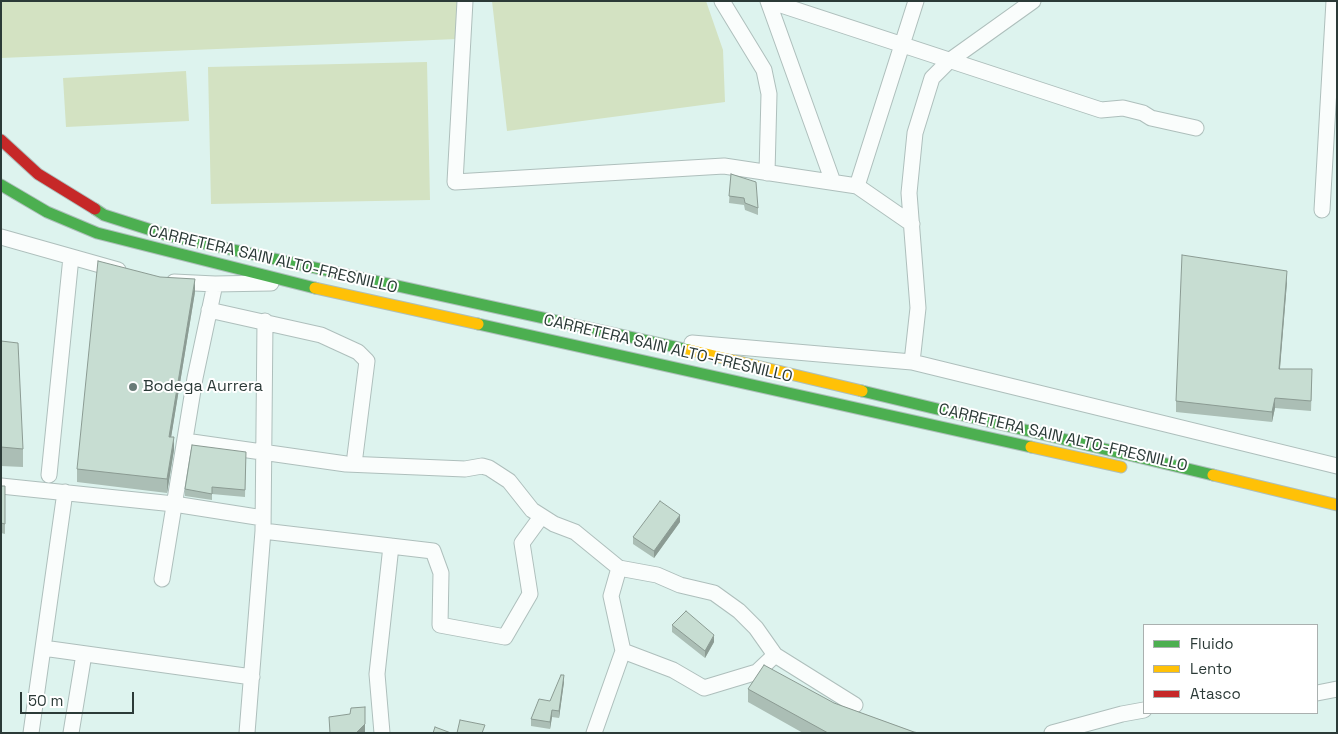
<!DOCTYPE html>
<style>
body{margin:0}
#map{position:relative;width:1338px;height:734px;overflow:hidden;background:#ddf3ee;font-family:"Space Grotesk",sans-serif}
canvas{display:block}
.frame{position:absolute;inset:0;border:2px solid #2b3a37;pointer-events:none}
.legend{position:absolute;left:1143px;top:624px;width:175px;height:90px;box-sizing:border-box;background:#fff;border:1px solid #aab0af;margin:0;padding:6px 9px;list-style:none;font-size:15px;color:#2b3a37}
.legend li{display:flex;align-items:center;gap:10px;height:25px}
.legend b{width:25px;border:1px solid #aab0af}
.scale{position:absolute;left:20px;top:692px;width:114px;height:22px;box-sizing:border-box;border:2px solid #2b3a37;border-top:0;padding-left:6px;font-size:15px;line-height:18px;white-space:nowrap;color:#2b3a37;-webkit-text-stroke:4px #fff;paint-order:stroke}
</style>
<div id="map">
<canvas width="1338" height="734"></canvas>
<div class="frame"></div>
<ul class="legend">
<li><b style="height:6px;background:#4caf50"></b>Fluido</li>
<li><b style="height:6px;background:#ffc107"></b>Lento</li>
<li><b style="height:6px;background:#c62828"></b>Atasco</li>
</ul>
<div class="scale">50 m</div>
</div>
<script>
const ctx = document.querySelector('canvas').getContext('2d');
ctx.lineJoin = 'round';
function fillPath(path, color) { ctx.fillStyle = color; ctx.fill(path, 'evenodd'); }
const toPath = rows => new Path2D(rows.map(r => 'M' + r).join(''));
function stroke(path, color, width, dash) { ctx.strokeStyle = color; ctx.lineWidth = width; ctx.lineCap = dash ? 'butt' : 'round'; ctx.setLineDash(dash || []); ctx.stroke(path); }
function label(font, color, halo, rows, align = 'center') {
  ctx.font = font + ' "Space Grotesk",sans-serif'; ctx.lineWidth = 4; ctx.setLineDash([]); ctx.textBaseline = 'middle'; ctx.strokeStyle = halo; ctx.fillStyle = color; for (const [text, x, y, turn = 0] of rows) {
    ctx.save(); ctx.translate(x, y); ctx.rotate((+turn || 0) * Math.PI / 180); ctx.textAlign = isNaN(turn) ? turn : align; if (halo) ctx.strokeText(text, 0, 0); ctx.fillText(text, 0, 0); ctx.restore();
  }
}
fillPath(toPath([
 [1,1,459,1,457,39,1,58],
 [492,1,706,1,723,50,725,102,507,131],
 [427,62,430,200,211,204,208,67],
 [186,71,189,121,66,127,63,78]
]), '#d3e2c2');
const street = toPath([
 [465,1,455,182,724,166,857,186,912,224],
 [722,1,764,70,769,94,767,173],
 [768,1,833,182],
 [769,1,1101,110,1123,108,1143,113,1151,118,1196,128],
 [857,186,916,1],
 [1322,210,1334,1],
 [1,237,118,270],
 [174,282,215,284,271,283],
 [209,310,321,335,358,352,367,361,354,464],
 [692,343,912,362,1337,466],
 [912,362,918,308,909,193,915,133,932,78,949,61,1033,1],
 [185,441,346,464,465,469,482,466,489,468,509,481,532,510,554,524,575,532,619,568,657,575,680,585,714,593,739,611,756,628,775,655,855,705],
 [49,475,71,257],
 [1,486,174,504,263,518],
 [263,531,433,551,441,573,440,625,505,637,530,594,522,543,541,517],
 [162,579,195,378,215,284],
 [43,648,252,677],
 [623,651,673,670,704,688,757,672,775,655],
 [1317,693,1337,689],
 [31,733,65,492],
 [71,733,84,654],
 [247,733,263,531,265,321],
 [382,733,377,674,391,546],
 [594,733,623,651,611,596,619,568],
 [1052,733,1122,714,1144,710]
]);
const fast = toPath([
 [1,185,47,212,97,233,315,288],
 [95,209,104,215,170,236,689,350],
 [478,324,1031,447],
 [862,391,1213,475]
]);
const slow = toPath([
 [315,288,478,324],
 [689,350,862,391],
 [1031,447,1121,467],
 [1213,475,1337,505]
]);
const jam = toPath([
 [1,140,38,174,95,209]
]);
stroke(street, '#aebfbc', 17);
stroke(fast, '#aebfbc', 13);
stroke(slow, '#aebfbc', 13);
stroke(jam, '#aebfbc', 13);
stroke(street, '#fafdfc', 15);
stroke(fast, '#4caf50', 11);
stroke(slow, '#ffc107', 11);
stroke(jam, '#c62828', 11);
fillPath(toPath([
 [731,174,758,208,758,215,745,210,744,205,729,203],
 [1287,282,1280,369,1312,380,1311,411,1275,408,1272,422,1176,412,1176,401],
 [195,292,171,437,174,450,167,493,77,482,77,469],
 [1,341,23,449,23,467,1,466],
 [246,452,245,497,212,494,212,500,185,496,185,489],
 [1,486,5,486,5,534,1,533],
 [680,522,654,558,633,544,633,537],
 [672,625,714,642,705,658,672,632],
 [564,682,559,718,552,717,550,729,531,726,531,719,550,701],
 [748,689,834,703,914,732,919,733,803,733,748,702]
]), '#abbeb5');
fillPath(toPath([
 [1287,271,1287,282,1279,379,1279,369],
 [195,279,195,292,169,450,169,437],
 [1275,398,1275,408,1272,422,1272,412],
 [174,437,174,450,167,493,167,479],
 [680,515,680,522,654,558,654,551],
 [714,635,714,642,705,658,705,651],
 [564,675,564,682,559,718,559,711],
 [552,710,552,717,550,729,550,722],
 [365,724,365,733,356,733]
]), '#8b9b93');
const building = toPath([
 [731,174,756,182,758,208,745,203,744,198,729,196,731,174],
 [1182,255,1287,271,1279,369,1312,369,1311,401,1275,398,1272,412,1176,401,1182,255],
 [98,261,160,277,195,279,169,437,174,437,167,479,77,469,98,261],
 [1,341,18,343,23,449,1,447,1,341],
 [192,445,246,452,245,490,212,487,212,494,185,489,192,445],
 [1,486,5,486,5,524,1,523,1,486],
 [660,501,680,515,654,551,633,537,660,501],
 [686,611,714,635,705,651,672,625,686,611],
 [764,665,834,703,914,732,919,733,828,733,748,689,764,665],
 [561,675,564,675,559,711,552,710,550,722,531,719,539,699,550,701,561,675],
 [365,707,365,724,356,733,330,733,329,717,350,714,351,708,365,707],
 [460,720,485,725,482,733,457,733,460,720],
 [435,727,451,733,433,733,435,727]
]);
fillPath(building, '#c7ddd2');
stroke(building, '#8b9b93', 1);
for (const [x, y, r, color] of [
 [133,387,5,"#697b77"]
]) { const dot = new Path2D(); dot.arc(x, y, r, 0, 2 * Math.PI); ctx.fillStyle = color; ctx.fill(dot); stroke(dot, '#fff', 2); }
label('16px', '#2b3a37', '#fff', [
 ["CARRETERA SAIN ALTO-FRESNILLO",273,260,13],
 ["CARRETERA SAIN ALTO-FRESNILLO",668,349,13],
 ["CARRETERA SAIN ALTO-FRESNILLO",1063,438,13]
]);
label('16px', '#2b3a37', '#fff', [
 ["Bodega Aurrera",143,387]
], 'left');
</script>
